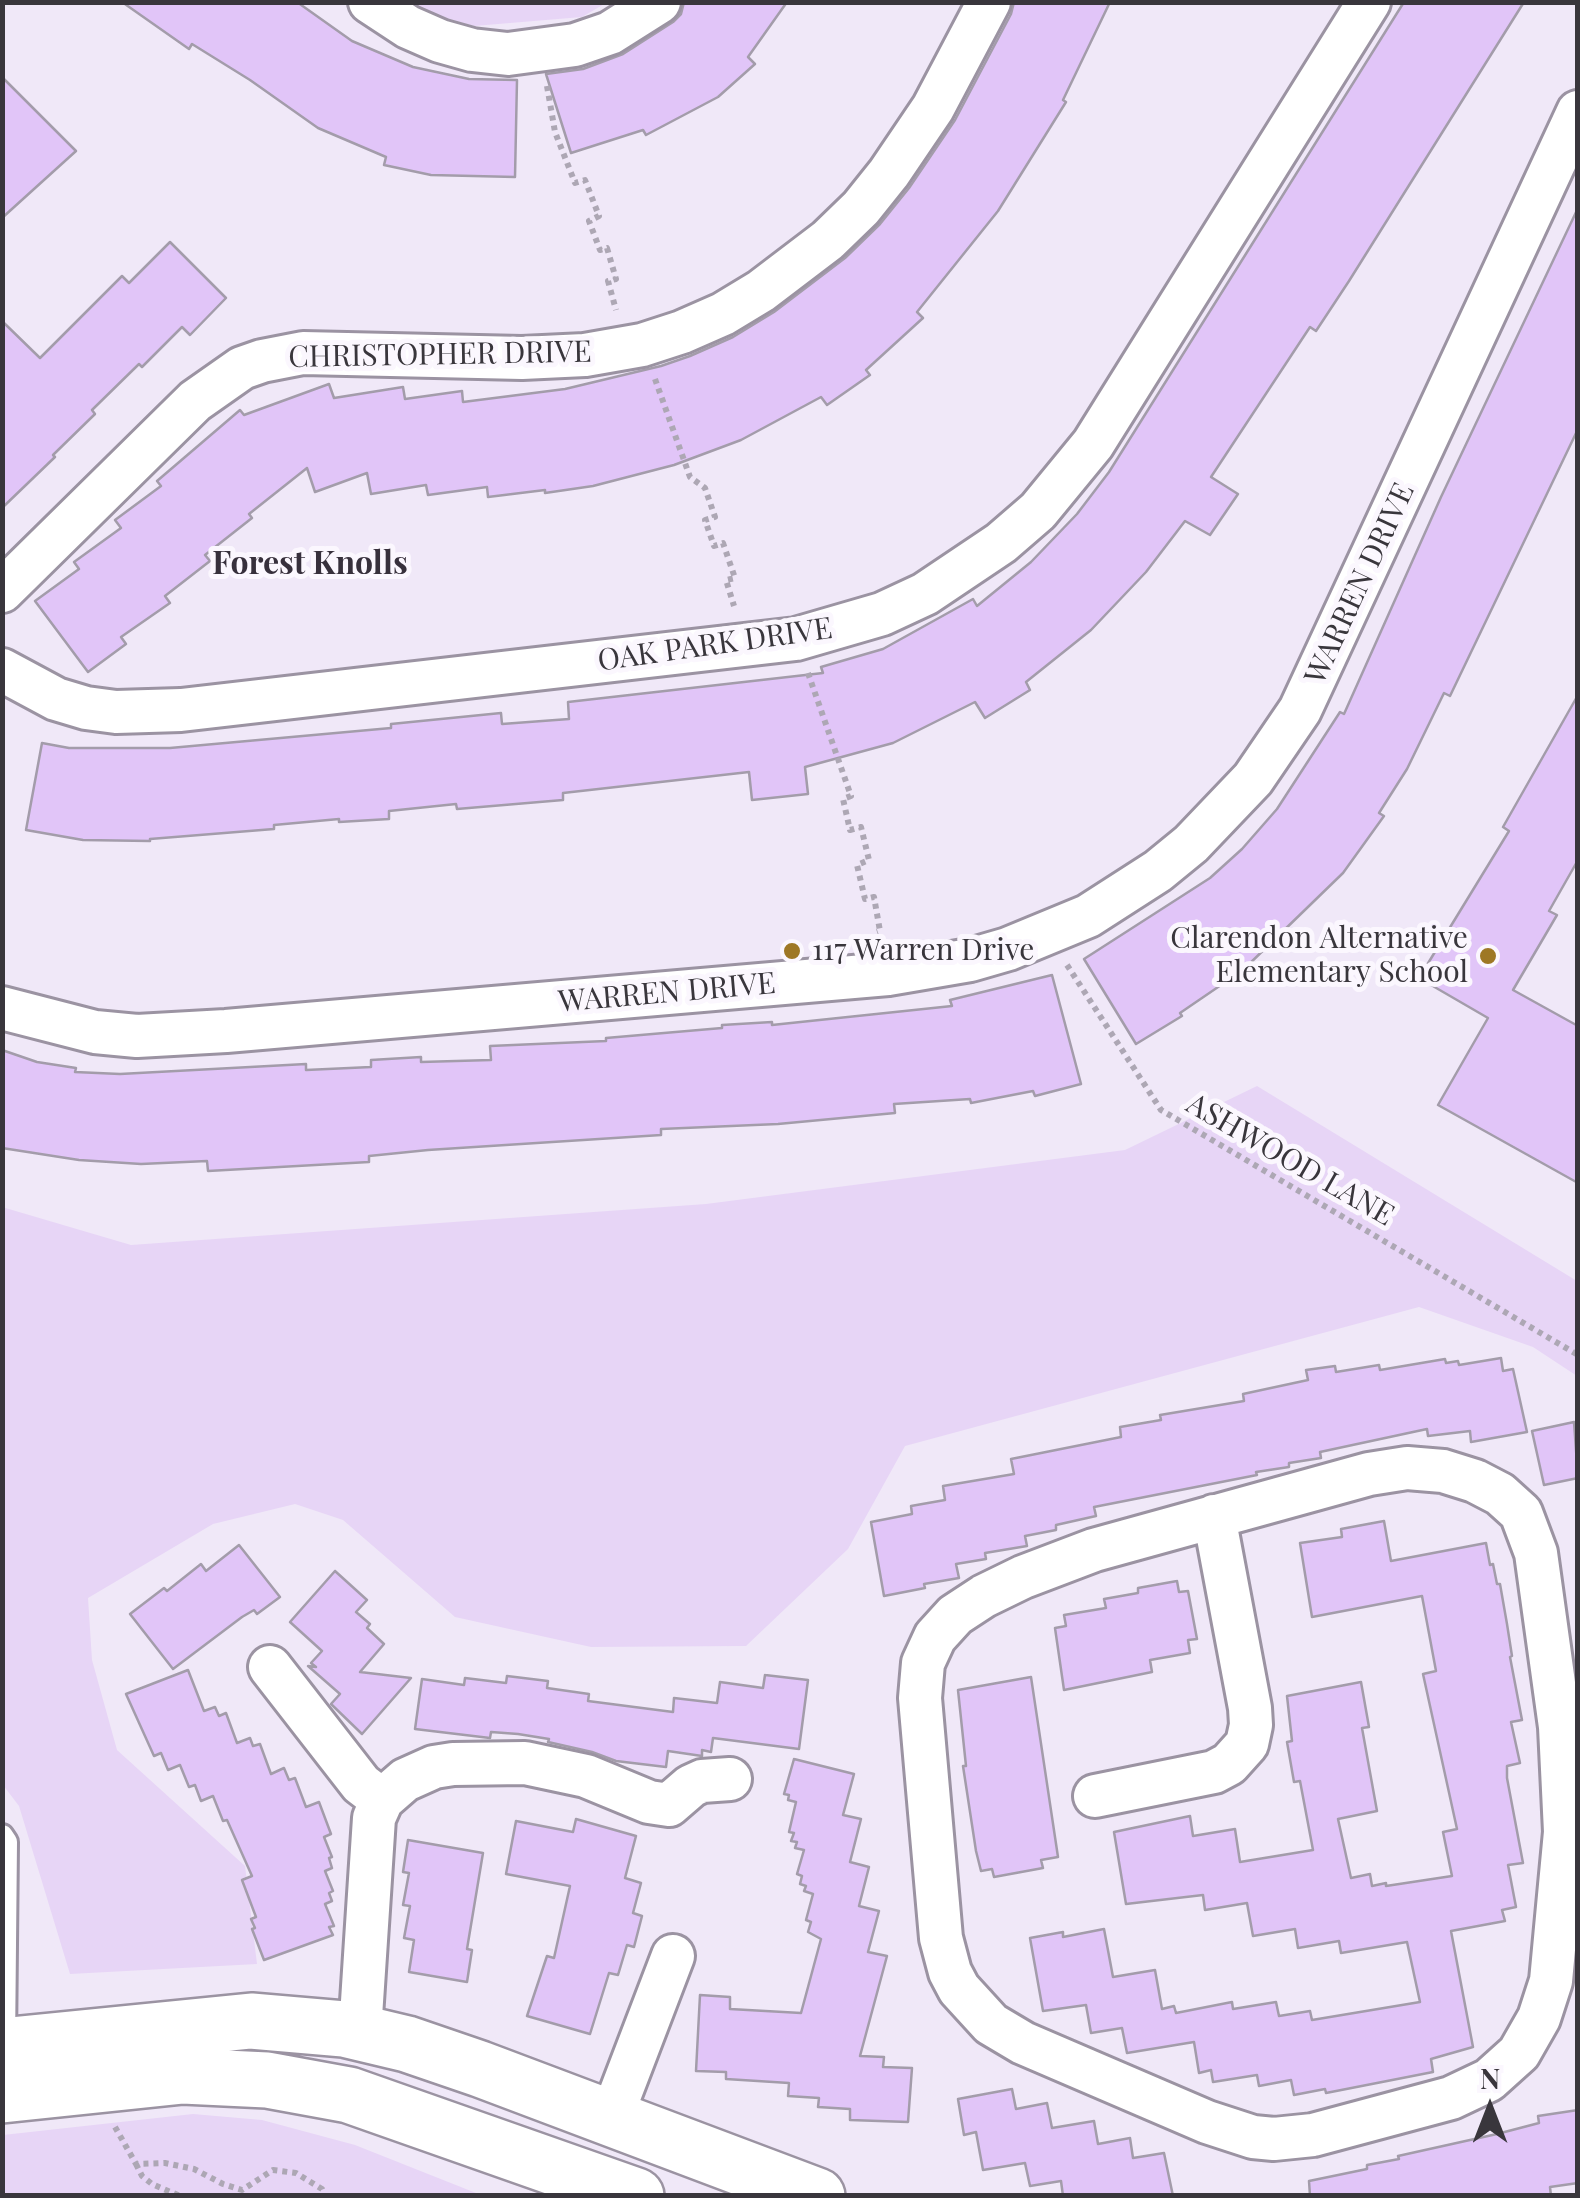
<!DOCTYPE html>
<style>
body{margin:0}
#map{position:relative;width:1580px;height:2198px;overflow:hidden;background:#f0e8f8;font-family:"Playfair Display",serif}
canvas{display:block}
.frame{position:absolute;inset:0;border:5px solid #39363c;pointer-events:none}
.north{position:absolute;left:1440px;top:2058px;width:100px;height:100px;-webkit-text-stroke:8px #fbf7fe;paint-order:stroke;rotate:0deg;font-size:28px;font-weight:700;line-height:40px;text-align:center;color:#39363c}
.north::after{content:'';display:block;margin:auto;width:35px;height:45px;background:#39363c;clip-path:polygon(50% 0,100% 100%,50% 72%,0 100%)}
</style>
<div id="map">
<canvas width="1580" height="2198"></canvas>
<div class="frame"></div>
<div class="north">N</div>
</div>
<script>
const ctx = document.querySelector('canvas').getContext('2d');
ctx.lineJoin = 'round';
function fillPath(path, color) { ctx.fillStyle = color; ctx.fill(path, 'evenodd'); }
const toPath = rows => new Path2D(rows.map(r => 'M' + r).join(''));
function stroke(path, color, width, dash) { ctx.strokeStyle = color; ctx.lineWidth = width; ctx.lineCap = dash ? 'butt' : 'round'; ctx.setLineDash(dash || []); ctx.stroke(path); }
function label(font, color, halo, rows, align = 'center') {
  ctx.font = font + ' "Playfair Display",serif'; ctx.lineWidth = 10; ctx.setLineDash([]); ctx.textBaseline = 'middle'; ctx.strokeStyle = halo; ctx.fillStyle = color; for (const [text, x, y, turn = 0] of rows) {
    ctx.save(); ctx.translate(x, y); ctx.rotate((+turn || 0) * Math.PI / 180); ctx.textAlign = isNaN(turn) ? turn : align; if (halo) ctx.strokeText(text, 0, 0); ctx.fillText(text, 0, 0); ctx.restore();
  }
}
fillPath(toPath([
 [406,3,606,3,582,17,474,26,450,20],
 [1257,1086,1577,1281,1577,1376,1533,1347,1419,1307,905,1446,848,1549,746,1646,591,1647,455,1617,343,1520,295,1504,213,1524,88,1598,92,1660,117,1750,245,1866,257,1964,70,1974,19,1806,3,1785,2,1207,131,1245,706,1204,1125,1150],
 [193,2114,262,2120,355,2145,481,2195,3,2195,3,2135]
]), '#e7d5f6');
const building = toPath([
 [122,2,297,2,352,41,413,67,469,79,517,80,515,177,431,175,384,165,386,157,318,128,250,80,192,44,189,49,122,2],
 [684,2,787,2,748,57,755,64,718,97,646,135,643,130,571,153,546,74,583,69,623,54,673,22,681,14,684,2],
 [1014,2,1110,2,1063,100,1066,102,998,211,917,312,923,318,866,370,870,375,827,405,821,397,741,440,674,465,593,486,545,493,545,490,488,497,487,487,428,495,426,485,371,494,367,473,315,492,307,468,249,514,252,518,205,555,210,561,165,596,170,603,121,637,126,644,88,672,35,601,79,569,74,562,121,528,115,520,161,486,157,481,240,410,244,415,329,384,334,398,403,387,405,399,462,391,463,402,565,389,661,366,690,356,733,337,774,312,845,258,880,224,909,188,955,120,1011,14,1014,2],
 [1404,2,1524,2,1349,281,1316,331,1310,327,1211,477,1238,494,1210,535,1185,521,1146,572,1091,630,1026,682,1030,690,985,718,975,702,893,743,805,767,808,794,752,800,749,772,563,793,563,800,457,809,456,804,389,811,389,819,339,822,339,819,274,825,274,829,150,839,150,841,83,840,26,830,42,743,69,748,170,748,391,728,391,724,501,713,502,724,569,719,568,702,823,673,821,667,883,649,973,599,977,606,1031,562,1077,514,1109,472,1404,2],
 [2,77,76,151,2,218,2,77],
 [1578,208,1578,429,1450,696,1444,693,1407,769,1379,813,1384,816,1343,873,1243,970,1180,1013,1182,1016,1136,1044,1084,959,1210,878,1242,849,1277,809,1340,712,1344,714,1441,497,1578,208],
 [170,242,226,298,190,335,182,327,142,367,139,364,92,410,95,414,53,455,55,457,2,508,2,321,40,358,122,276,129,283,170,242],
 [1578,695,1578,860,1549,911,1557,915,1513,990,1578,1026,1578,1183,1438,1105,1488,1018,1419,978,1509,831,1503,827,1578,695],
 [1052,975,1081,1084,1035,1096,1033,1091,971,1103,970,1099,894,1104,895,1113,778,1124,661,1129,661,1135,428,1150,369,1156,369,1162,208,1171,207,1161,141,1164,79,1160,2,1148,2,1050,37,1062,76,1068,75,1072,120,1074,306,1064,306,1070,371,1067,371,1060,421,1057,421,1062,491,1060,490,1046,606,1041,606,1038,722,1028,722,1025,772,1022,772,1025,952,1006,950,1000,1052,975],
 [1501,1358,1503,1371,1513,1369,1527,1432,1471,1442,1470,1431,1428,1436,1427,1429,1320,1452,1321,1458,1289,1463,1289,1467,1256,1472,1257,1475,1094,1507,1096,1516,1056,1525,1056,1530,1025,1536,1027,1546,985,1553,986,1559,956,1564,959,1578,924,1584,925,1588,884,1596,871,1522,912,1514,911,1506,945,1500,943,1486,1014,1474,1011,1459,1121,1437,1120,1427,1161,1420,1160,1415,1244,1401,1243,1394,1308,1380,1306,1370,1335,1366,1336,1372,1379,1365,1380,1370,1445,1359,1446,1363,1458,1361,1459,1365,1501,1358],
 [1574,1422,1578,1478,1544,1485,1532,1431,1574,1422],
 [1384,1521,1391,1561,1486,1543,1490,1565,1493,1564,1497,1584,1500,1584,1507,1624,1512,1656,1510,1657,1522,1720,1511,1722,1520,1763,1507,1766,1507,1778,1523,1863,1508,1865,1516,1907,1502,1910,1505,1921,1451,1931,1473,2047,1431,2059,1433,2072,1326,2093,1325,2089,1294,2095,1291,2080,1259,2086,1257,2075,1213,2082,1211,2070,1199,2073,1194,2042,1127,2053,1122,2028,1091,2033,1086,2005,1043,2011,1030,1938,1063,1932,1063,1937,1104,1929,1113,1977,1155,1970,1162,2009,1174,2006,1176,2013,1232,2002,1233,2009,1276,2002,1279,2016,1310,2011,1312,2020,1420,2002,1407,1942,1341,1953,1339,1941,1298,1948,1295,1929,1253,1936,1247,1903,1205,1910,1203,1895,1126,1904,1114,1832,1190,1816,1193,1836,1235,1829,1240,1862,1313,1850,1300,1781,1294,1782,1287,1742,1292,1741,1287,1696,1361,1682,1369,1727,1362,1728,1377,1811,1338,1819,1351,1878,1370,1874,1372,1886,1386,1883,1386,1886,1452,1876,1443,1832,1457,1829,1423,1674,1436,1671,1422,1596,1312,1617,1300,1543,1342,1537,1341,1529,1384,1521],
 [239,1545,280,1597,257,1614,254,1610,242,1617,173,1669,130,1614,164,1588,167,1591,201,1564,206,1571,239,1545],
 [335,1571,367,1600,356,1612,370,1624,367,1628,384,1644,360,1672,411,1678,362,1734,331,1704,340,1694,308,1666,316,1667,311,1663,322,1651,290,1622,335,1571],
 [1177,1581,1179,1592,1188,1591,1197,1639,1188,1640,1190,1653,1150,1660,1152,1672,1064,1690,1055,1628,1066,1626,1064,1615,1106,1608,1104,1599,1138,1593,1138,1588,1177,1581],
 [188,1670,204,1711,215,1707,219,1716,226,1713,237,1743,250,1738,253,1746,260,1744,271,1774,284,1768,289,1780,295,1778,306,1807,319,1802,331,1834,324,1837,332,1857,329,1858,332,1868,325,1871,333,1891,329,1893,332,1901,325,1904,334,1926,329,1927,333,1935,264,1960,252,1929,255,1928,251,1919,256,1917,242,1880,252,1876,227,1820,223,1821,213,1796,201,1801,195,1785,189,1787,180,1765,168,1770,161,1753,154,1756,126,1694,188,1670],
 [765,1675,808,1680,799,1749,713,1738,711,1752,702,1750,702,1756,668,1751,666,1767,616,1761,592,1752,548,1742,549,1739,518,1734,491,1732,490,1738,415,1729,422,1679,464,1685,465,1678,506,1683,507,1676,548,1681,547,1688,589,1694,588,1701,673,1712,674,1698,717,1703,720,1682,763,1688,765,1675],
 [1031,1677,1058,1857,1041,1860,1043,1868,994,1877,992,1869,981,1871,976,1851,963,1766,966,1766,958,1690,1031,1677],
 [794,1759,854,1774,843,1815,861,1819,850,1862,869,1867,859,1906,879,1911,868,1952,887,1956,860,2056,884,2057,883,2067,912,2068,908,2122,850,2120,850,2109,818,2107,819,2098,788,2096,789,2083,726,2079,726,2072,696,2071,700,1995,730,1997,730,2009,801,2013,821,1939,808,1932,811,1922,806,1920,813,1894,804,1891,806,1886,800,1884,802,1876,797,1874,804,1850,795,1848,797,1842,791,1841,794,1833,789,1832,796,1802,788,1800,789,1795,784,1794,794,1759],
 [576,1819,636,1836,625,1878,641,1883,633,1913,642,1916,634,1947,627,1945,618,1975,609,1973,590,2034,527,2016,547,1956,554,1958,570,1886,506,1874,516,1821,573,1832,576,1819],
 [408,1840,483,1853,467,1949,472,1950,467,1982,409,1972,414,1940,404,1938,410,1906,403,1905,409,1873,403,1872,408,1840],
 [1012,2089,1016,2109,1047,2103,1052,2128,1094,2121,1098,2144,1130,2138,1133,2158,1164,2153,1173,2196,1063,2196,1061,2181,1030,2186,1025,2163,983,2170,976,2132,964,2135,958,2099,1012,2089],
 [1578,2110,1578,2183,1550,2187,1551,2196,1310,2196,1309,2181,1367,2169,1367,2165,1399,2159,1398,2156,1497,2134,1539,2123,1538,2116,1578,2110]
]);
fillPath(building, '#e1c5f8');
stroke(building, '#a39caa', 2.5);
const service = toPath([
 [2,1836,6,1842,4,2046]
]);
const minor = toPath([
 [370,2,408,27,440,41,472,50,508,54,575,45,610,33,659,2],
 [2,591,195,401,242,368,262,361,303,353,522,358,585,355,642,345,682,332,723,314,761,291,828,240,861,208,889,173,933,108,989,2],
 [2,670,56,699,86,708,116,712,181,710,796,639,882,614,925,594,1001,543,1038,511,1093,444,1369,2],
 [2,1008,95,1032,137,1036,226,1031,888,974,970,960,1008,949,1088,916,1158,871,1191,844,1253,779,1300,710,1578,112],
 [1407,1468,1443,1471,1475,1481,1500,1494,1521,1513,1536,1553,1560,1727,1565,1832,1551,1981,1539,2018,1519,2053,1489,2080,1451,2098,1313,2135,1274,2139,1253,2137,1207,2122,1023,2043,991,2024,959,1989,950,1972,941,1938,920,1698,923,1663,935,1637,955,1615,984,1596,1023,1577,1094,1550,1369,1474,1407,1468],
 [270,1667,361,1784,382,1800],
 [1095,1796,1214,1772,1229,1764,1247,1744,1251,1725,1250,1708,1214,1516],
 [360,2032,374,1818,382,1800,405,1780,434,1767,453,1764,525,1763,586,1776,649,1802,669,1805,691,1786,702,1781,730,1779],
 [611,2118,673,1956]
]);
const secondary = toPath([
 [2,2046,251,2021,344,2029,407,2044,480,2069,817,2196],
 [2,2095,183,2076,267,2080,349,2095,636,2196]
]);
stroke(service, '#9b93a2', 28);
stroke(minor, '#9b93a2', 48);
stroke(secondary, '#9b93a2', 60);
stroke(toPath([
 [547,86,555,132,575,183,585,180,599,216,589,221,600,250,607,248,616,279,608,281,616,310],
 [655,379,690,477,705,488,715,517,705,520,714,546,723,543,735,578,726,580,734,606],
 [808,673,851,796,843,799,850,830,861,827,869,860,857,865,865,899,874,897,880,931,877,932],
 [1067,965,1161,1110,1578,1355],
 [115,2127,136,2164,165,2163,194,2169,223,2184,242,2190,273,2170,296,2173,322,2189,325,2196],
 [136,2164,142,2176,152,2184,180,2196],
 [75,2196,99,2196]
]), '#ada7b4', 6, [5, 5]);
stroke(service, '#fff', 22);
stroke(minor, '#fff', 42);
stroke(secondary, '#fff', 55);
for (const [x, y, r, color] of [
 [792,951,10,"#9e7825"],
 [1488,956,10,"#9e7825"]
]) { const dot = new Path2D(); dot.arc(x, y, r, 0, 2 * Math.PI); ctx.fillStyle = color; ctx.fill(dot); stroke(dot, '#fbf7fe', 4); }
label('30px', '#39363c', '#fbf7fe', [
 ["CHRISTOPHER DRIVE",440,355,-1],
 ["WARREN DRIVE",1360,584,-65],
 ["OAK PARK DRIVE",715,645,-8],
 ["WARREN DRIVE",667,993,-5],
 ["ASHWOOD LANE",1290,1160,30]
]);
label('30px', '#39363c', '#fbf7fe', [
 ["Clarendon Alternative",1468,939],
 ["Elementary School",1468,973],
 ["117 Warren Drive",812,951,"left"]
], 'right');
label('bold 32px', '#37303c', '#fbf7fe', [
 ["Forest Knolls",310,564]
]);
</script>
